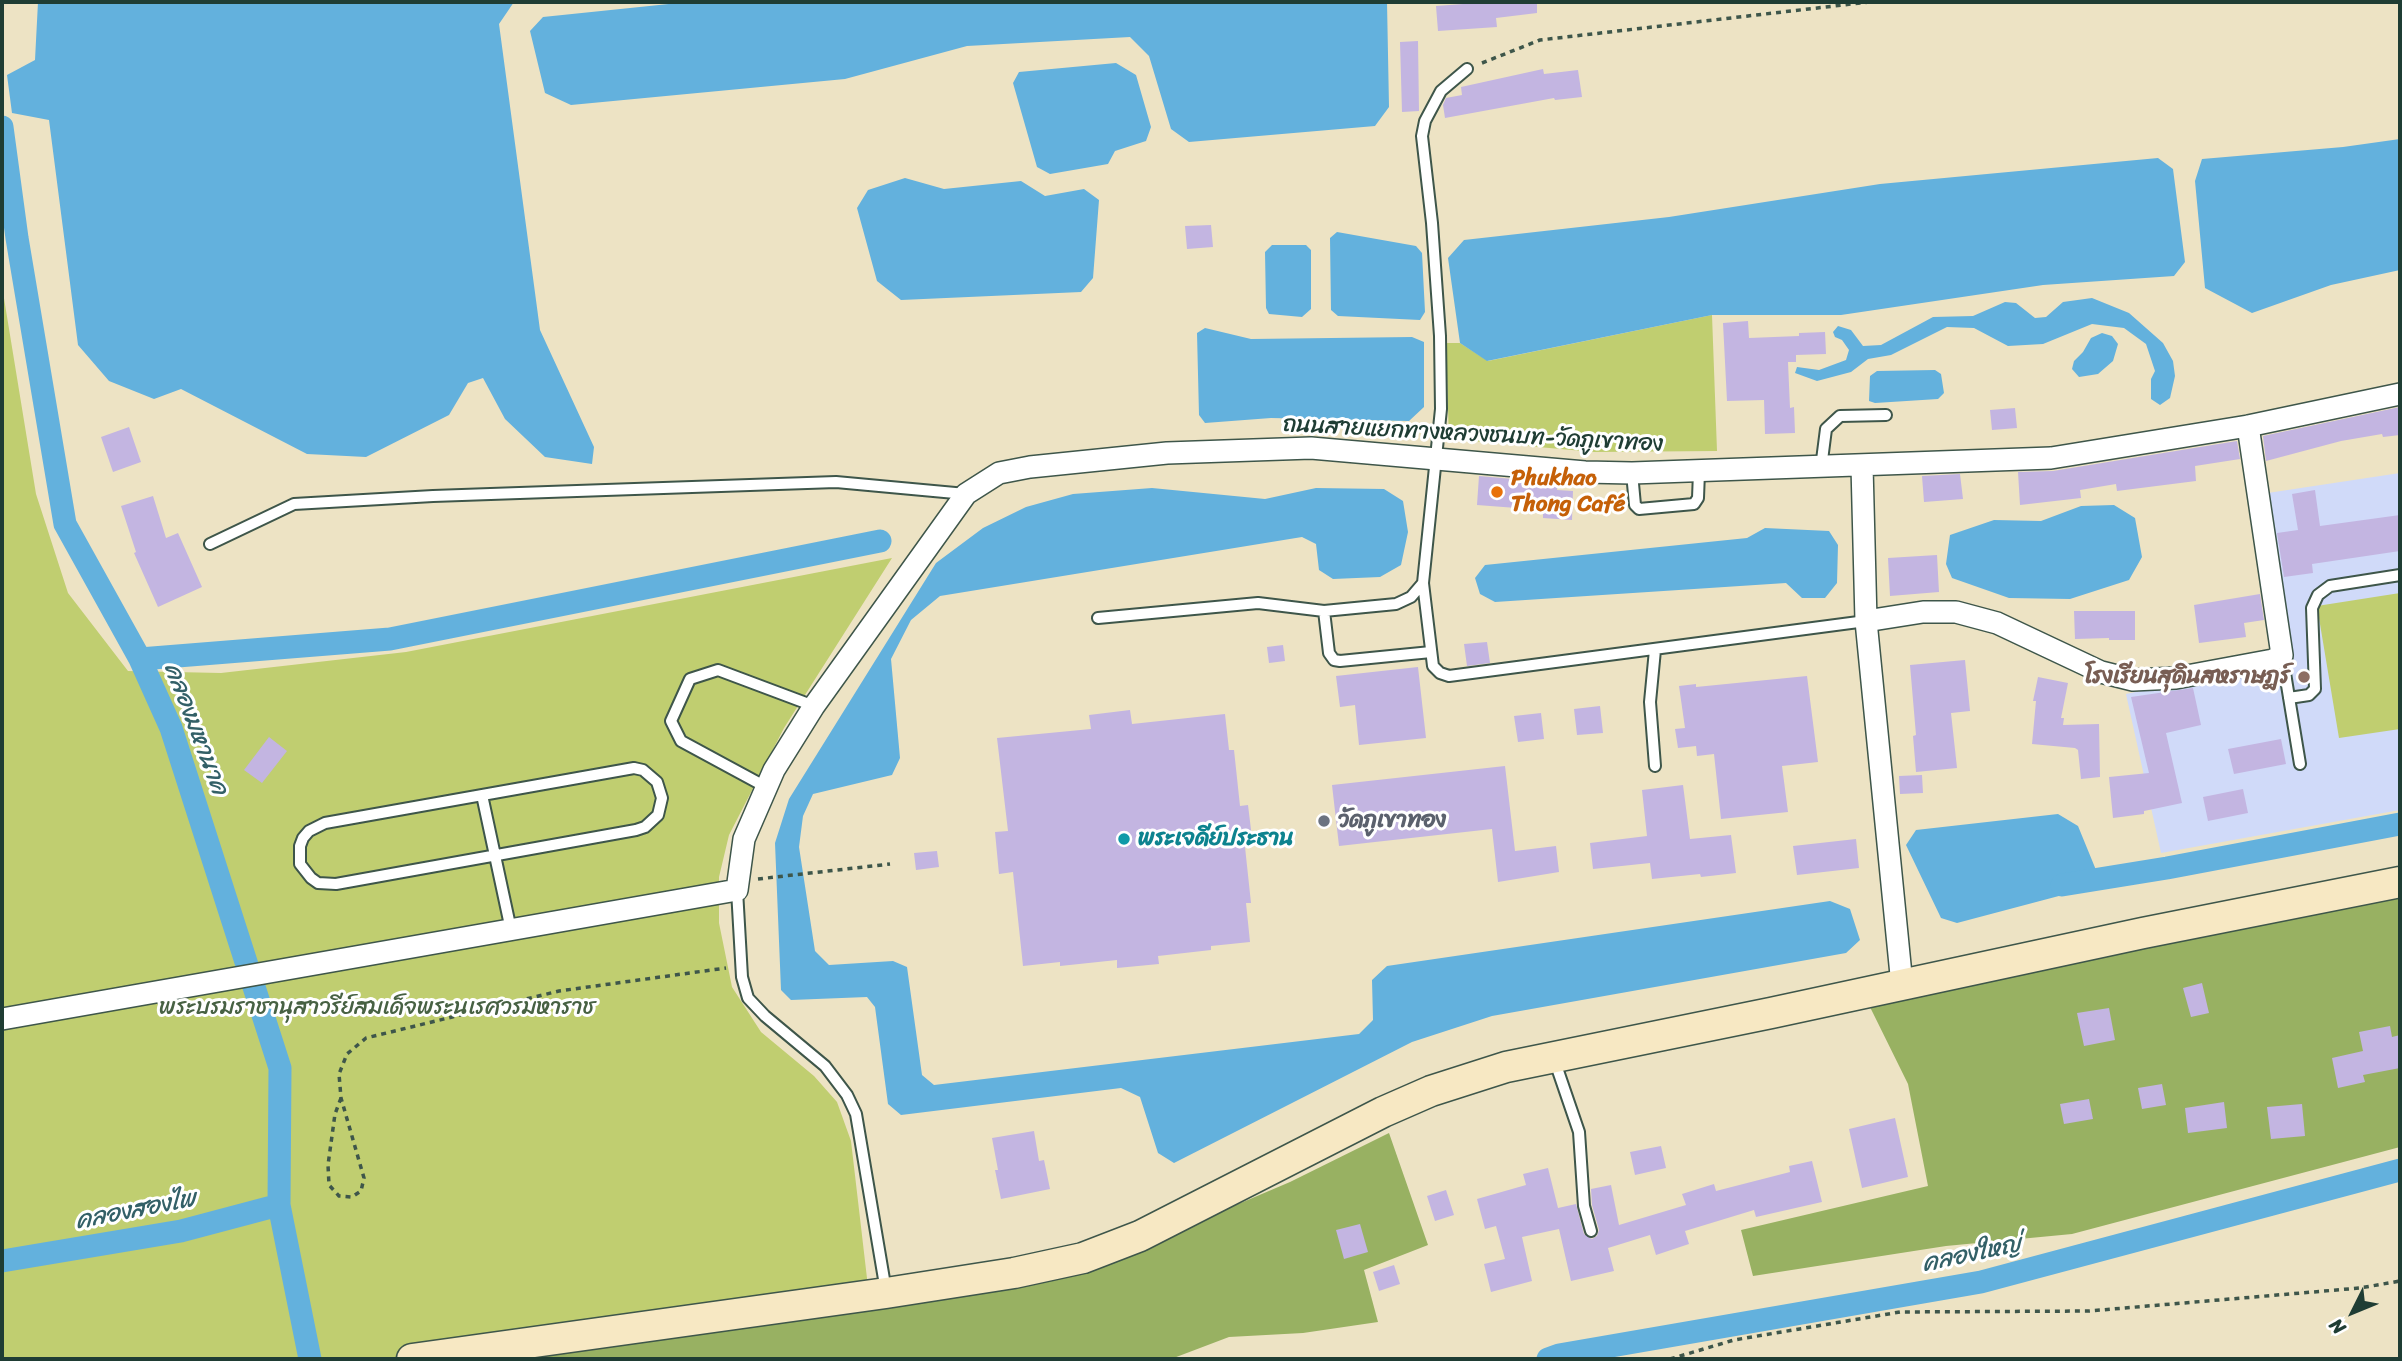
<!DOCTYPE html>
<meta charset="utf-8">
<style>
body{margin:0}
#map{position:relative;width:2402px;height:1361px;overflow:hidden;background:#ede3c4;font-family:Sriracha,sans-serif}
canvas{display:block}
.frame{position:absolute;inset:0;border:4px solid #1f3d34;pointer-events:none}
.north{position:absolute;left:2318px;top:1277px;width:70px;height:70px;-webkit-text-stroke:5px #fff;paint-order:stroke;rotate:227deg;font-size:19px;font-weight:700;line-height:28px;text-align:center;color:#1f3d34}
.north::after{content:'';display:block;margin:auto;width:24px;height:32px;background:#1f3d34;clip-path:polygon(50% 0,100% 100%,50% 72%,0 100%)}
</style>
<div id="map">
<canvas width="2402" height="1361"></canvas>
<div class="frame"></div>
<div class="north">N</div>
</div>
<script>
const ctx = document.querySelector('canvas').getContext('2d');
ctx.lineJoin = 'round';
function fillPath(path, color) { ctx.fillStyle = color; ctx.fill(path, 'evenodd'); }
const toPath = rows => new Path2D(rows.map(r => 'M' + r).join(''));
function stroke(path, color, width, dash) { ctx.strokeStyle = color; ctx.lineWidth = width; ctx.lineCap = dash ? 'butt' : 'round'; ctx.setLineDash(dash || []); ctx.stroke(path); }
function label(font, color, halo, rows, align = 'center') {
  ctx.font = font + ' Sriracha,"Playpen Sans Thai",sans-serif'; ctx.lineWidth = 6; ctx.setLineDash([]); ctx.textBaseline = 'middle'; ctx.strokeStyle = halo; ctx.fillStyle = color; for (const [text, x, y, turn = 0] of rows) {
    ctx.save(); ctx.translate(x, y); ctx.rotate((+turn || 0) * Math.PI / 180); ctx.textAlign = isNaN(turn) ? turn : align; if (halo) ctx.strokeText(text, 0, 0); ctx.fillText(text, 0, 0); ctx.restore();
  }
}
fillPath(toPath([
 [2400,473,2400,810,2161,853,2126,694,2289,660,2261,494]
]), '#d0daf9');
fillPath(toPath([
 [2,286,36,494,68,593,128,671,221,673,406,652,892,558,784,728,729,835,719,877,719,923,732,987,761,1032,814,1076,837,1102,851,1141,870,1304,1171,1359,2,1359],
 [1712,315,1717,451,1594,452,1449,439,1446,343,1460,343,1488,361],
 [2400,593,2400,729,2339,738,2317,606]
]), '#c0ce70');
fillPath(toPath([
 [2400,897,2400,1147,2072,1234,1946,1246,1753,1276,1741,1230,1928,1186,1908,1084,1869,1005],
 [1389,1133,1428,1245,1364,1270,1378,1322,1303,1333,1229,1337,1171,1359,526,1359,869,1304,1175,1231,1290,1182]
]), '#98b162');
fillPath(toPath([
 [38,2,514,2,499,24,540,330,594,447,592,464,545,457,505,419,483,378,468,383,449,415,366,457,307,454,181,389,154,399,109,381,78,345,49,120,12,113,7,75,35,60],
 [688,2,1387,2,1389,107,1375,126,1189,142,1171,129,1149,56,1130,37,967,46,845,79,571,105,545,93,530,31,543,17],
 [1116,63,1136,75,1151,127,1146,141,1115,151,1108,164,1050,174,1037,167,1013,83,1019,72],
 [2400,139,2400,270,2331,285,2252,313,2205,288,2195,181,2202,159,2343,147],
 [2158,158,2173,169,2185,262,2174,276,2043,285,1841,315,1712,315,1487,361,1460,343,1448,258,1464,240,1669,217,1880,184],
 [905,178,944,189,1021,181,1045,196,1084,189,1099,200,1093,278,1081,292,901,300,877,281,857,208,868,190],
 [1337,232,1416,246,1422,253,1425,312,1420,320,1338,316,1331,310,1330,238],
 [1272,245,1306,245,1311,250,1311,309,1302,317,1269,314,1266,308,1265,252],
 [2092,298,2129,313,2163,343,2173,361,2175,376,2170,398,2160,405,2151,399,2151,379,2155,371,2146,344,2124,328,2092,324,2043,344,2008,346,1974,328,1947,327,1891,355,1868,359,1851,372,1817,381,1795,373,1797,367,1819,370,1846,360,1849,350,1842,340,1835,337,1833,332,1838,326,1851,330,1863,346,1881,345,1933,317,1973,316,2005,302,2016,303,2035,318,2046,317,2063,302],
 [1205,328,1251,339,1412,337,1424,342,1424,407,1409,421,1271,418,1205,423,1199,415,1197,333],
 [2102,333,2112,336,2118,344,2113,361,2098,374,2079,377,2072,369,2074,361,2083,352,2091,338],
 [1935,370,1941,374,1944,393,1938,399,1875,403,1869,401,1870,376,1877,371],
 [1152,488,1265,499,1316,488,1384,489,1403,501,1408,532,1401,565,1380,577,1333,579,1319,570,1316,544,1302,537,940,596,911,620,891,659,900,758,892,775,813,794,803,816,799,847,815,951,829,965,893,961,907,967,922,1075,934,1085,1359,1034,1373,1020,1372,980,1387,966,1830,901,1850,909,1860,940,1846,953,1492,1016,1412,1042,1174,1163,1158,1153,1140,1097,1121,1088,901,1115,888,1104,875,1007,867,997,791,1000,781,990,775,843,789,799,936,563,983,528,1026,507,1073,494],
 [2114,505,2135,518,2142,557,2129,580,2070,599,2009,598,1952,578,1946,564,1950,535,1994,520,2041,521,2081,506],
 [1765,528,1829,531,1838,545,1837,583,1825,598,1802,598,1786,583,1495,602,1480,594,1475,578,1485,565,1747,538],
 [2058,814,2078,826,2096,870,2089,888,1957,923,1941,918,1906,845,1916,830]
]), '#63b1dd');
stroke(toPath([
 [2,127,17,238,65,524,140,659,171,728,280,1068,279,1205,310,1359],
 [140,659,390,639,880,541],
 [2062,885,2167,868,2400,824],
 [2,1261,181,1231,279,1205],
 [1548,1359,1559,1355,1981,1282,2400,1170]
]), '#63b1dd', 23);
fillPath(toPath([
 [1490,2,1537,2,1537,13,1496,18,1497,27,1438,31,1436,6],
 [1418,41,1419,111,1402,112,1400,42],
 [1543,69,1544,74,1578,70,1582,97,1555,100,1554,98,1445,118,1443,105,1446,98,1462,95,1461,87],
 [1211,225,1213,247,1187,249,1185,226],
 [1748,321,1749,338,1799,336,1799,333,1825,332,1826,354,1796,355,1796,362,1788,362,1790,408,1794,407,1795,433,1765,434,1764,400,1727,401,1723,323],
 [2400,407,2400,435,2383,437,2382,434,2341,441,2266,461,2263,436],
 [2015,408,2017,428,1992,430,1990,410],
 [129,427,141,462,113,472,101,437],
 [2237,441,2240,459,2195,466,2196,481,2117,491,2116,484,2080,490,2081,498,2020,505,2018,472,2053,471],
 [1960,474,1963,499,1924,502,1922,476],
 [1479,476,1558,483,1557,490,1573,491,1572,520,1543,518,1543,510,1477,505],
 [2315,490,2320,526,2400,515,2400,551,2312,564,2313,573,2284,577,2277,533,2298,530,2292,494],
 [153,496,166,538,178,533,202,587,158,607,134,553,136,552,121,506],
 [1937,555,1939,592,1890,596,1888,558],
 [2260,594,2264,620,2244,623,2246,637,2199,643,2194,605],
 [2074,611,2135,611,2135,640,2109,640,2109,638,2075,639],
 [1487,642,1490,663,1467,666,1464,644],
 [1283,645,1285,661,1269,663,1267,647],
 [1965,660,1970,711,1951,713,1957,768,1916,772,1913,736,1916,735,1910,665],
 [1418,667,1426,738,1359,745,1355,705,1340,707,1336,676],
 [1807,676,1818,762,1782,766,1788,812,1721,819,1714,754,1697,756,1696,746,1678,748,1675,729,1685,728,1679,686,1696,684,1696,687],
 [2038,677,2068,683,2061,718,2064,718,2063,725,2099,724,2100,777,2081,779,2078,750,2075,748,2032,744,2036,701,2033,701],
 [2193,688,2201,725,2166,733,2182,803,2144,811,2144,814,2113,818,2109,777,2149,773,2131,697],
 [1600,706,1603,733,1577,735,1574,709],
 [1130,710,1132,724,1225,714,1229,750,1234,750,1240,806,1248,805,1253,846,1245,847,1251,903,1246,903,1250,942,1211,946,1211,950,1158,956,1159,964,1117,968,1117,960,1060,966,1060,962,1023,966,1013,872,999,874,995,832,1008,831,997,738,1091,729,1089,715],
 [1541,713,1544,739,1518,742,1514,716],
 [269,737,287,751,262,783,244,770],
 [2281,739,2286,764,2234,774,2228,749],
 [1505,766,1515,851,1556,846,1559,872,1498,882,1492,829,1339,846,1332,785],
 [1922,775,1923,793,1900,794,1899,776],
 [1683,785,1690,839,1731,835,1736,873,1701,877,1700,874,1652,879,1650,863,1593,869,1590,843,1647,836,1642,790],
 [2243,789,2248,813,2208,821,2203,797],
 [1856,839,1859,868,1797,875,1793,846],
 [937,851,939,867,916,870,914,853],
 [2202,983,2209,1013,2191,1017,2183,988],
 [2109,1008,2115,1040,2084,1046,2077,1013],
 [2390,1026,2392,1037,2400,1035,2400,1068,2363,1075,2365,1082,2338,1088,2332,1058,2363,1051,2359,1032],
 [2162,1084,2166,1105,2142,1109,2138,1088],
 [2089,1099,2093,1119,2064,1124,2060,1104],
 [2224,1102,2227,1128,2188,1133,2185,1108],
 [2302,1104,2305,1136,2271,1139,2267,1107],
 [1895,1118,1908,1177,1862,1188,1849,1129],
 [1034,1131,1039,1161,1044,1160,1050,1189,1001,1199,995,1170,998,1170,992,1138],
 [1661,1146,1666,1168,1635,1175,1630,1152],
 [1812,1161,1822,1202,1756,1217,1754,1210,1685,1231,1689,1244,1656,1255,1650,1235,1608,1248,1614,1271,1571,1281,1559,1229,1522,1237,1532,1281,1491,1292,1484,1264,1505,1259,1496,1226,1485,1229,1477,1199,1526,1185,1523,1174,1548,1168,1558,1208,1576,1204,1584,1234,1592,1239,1597,1236,1599,1230,1592,1205,1591,1189,1611,1185,1619,1225,1686,1205,1682,1194,1714,1184,1716,1191,1790,1172,1789,1166],
 [1446,1190,1454,1215,1435,1221,1427,1196],
 [1360,1224,1368,1252,1344,1259,1336,1230],
 [1394,1265,1400,1284,1379,1291,1373,1272]
]), '#c3b5e1');
const lane = toPath([
 [1821,468,1826,429,1840,416,1886,415],
 [1632,473,1635,505,1639,509,1694,504,1698,498,1699,472],
 [210,544,294,504,433,496,836,482,966,494],
 [1423,583,1433,666,1440,673,1449,676,1866,621],
 [1324,611,1329,653,1334,660,1340,661,1431,652],
 [1098,618,1258,603,1324,611,1396,604,1411,597,1423,583,1441,409,1440,336,1432,223,1422,136,1425,121,1441,91,1467,69],
 [2282,655,2300,764],
 [2289,698,2309,695,2315,689,2312,608,2318,595,2330,586,2400,575],
 [1655,766,1650,702,1655,650],
 [634,768,643,770,657,782,662,798,658,815,645,827,636,830,336,884,318,883,311,878,300,864,300,846,303,838,309,831,325,823,634,768],
 [766,787,681,741,671,721,690,679,718,670,814,706],
 [482,795,511,930],
 [737,890,742,977,748,998,765,1016,825,1066,847,1095,856,1114,886,1291],
 [1554,1059,1579,1132,1584,1206,1591,1231]
]);
const street = toPath([
 [1862,466,1866,621,1902,985],
 [1866,621,1923,612,1956,612,1997,623,2101,672,2133,680,2176,678,2273,660,2282,655,2248,426],
 [2,1019,737,890,744,839,774,770,814,706,966,494,999,473,1030,467,1167,453,1311,448,1585,472,1632,473,2051,458,2248,426,2400,394]
]);
const secondary = toPath([
 [412,1359,886,1293,1014,1273,1083,1258,1140,1236,1383,1112,1431,1091,1506,1067,1771,1013,2143,933,2400,882]
]);
stroke(lane, '#3e564a', 14);
stroke(street, '#3e564a', 24);
stroke(secondary, '#3e564a', 33);
stroke(toPath([
 [1482,63,1540,40,1869,2],
 [758,879,890,864],
 [341,1098,335,1114,328,1165,329,1185,339,1196,352,1197,361,1191,364,1178,341,1098,339,1074,347,1054,366,1038,559,991,726,968],
 [1670,1359,1734,1340,1900,1312,2089,1311,2360,1288,2400,1281]
]), '#3e564a', 3.5, [5, 5]);
stroke(lane, '#fff', 10);
stroke(street, '#fff', 21);
stroke(secondary, '#f7e8c3', 30);
for (const [x, y, r, color] of [
 [1497,492,7,"#e8710a"],
 [2304,677,7,"#8d6e63"],
 [1324,821,7,"#6b7280"],
 [1124,839,7,"#0f9aa8"]
]) { const dot = new Path2D(); dot.arc(x, y, r, 0, 2 * Math.PI); ctx.fillStyle = color; ctx.fill(dot); stroke(dot, '#fff', 2.5); }
label('23px', '#1f3d34', '#fff', [
 ["ถนนสายแยกทางหลวงชนบท-วัดภูเขาทอง",1473,435,3]
]);
label('bold 23px', '#c56008', '#fff', [
 ["Phukhao",1511,479],
 ["Thong Café",1511,505]
], 'left');
label('bold 23px', '#785e54', '#fff', [
 ["โรงเรียนสุดินสหราษฎร์",2290,677]
], 'right');
label('bold 23px', '#5b616d', '#fff', [
 ["วัดภูเขาทอง",1338,821]
], 'left');
label('bold 23px', '#0d838f', '#fff', [
 ["พระเจดีย์ประธาน",1138,839]
], 'left');
label('23px', '#476143', '#fff', [
 ["พระบรมราชานุสาวรีย์สมเด็จพระนเรศวรมหาราช",377,1008]
]);
label('italic 24px', '#336067', '#fff', [
 ["คลองมหานาค",195,729,69],
 ["คลองสองไพ",136,1211,-11],
 ["คลองใหญ่",1972,1255,-12]
]);
</script>
